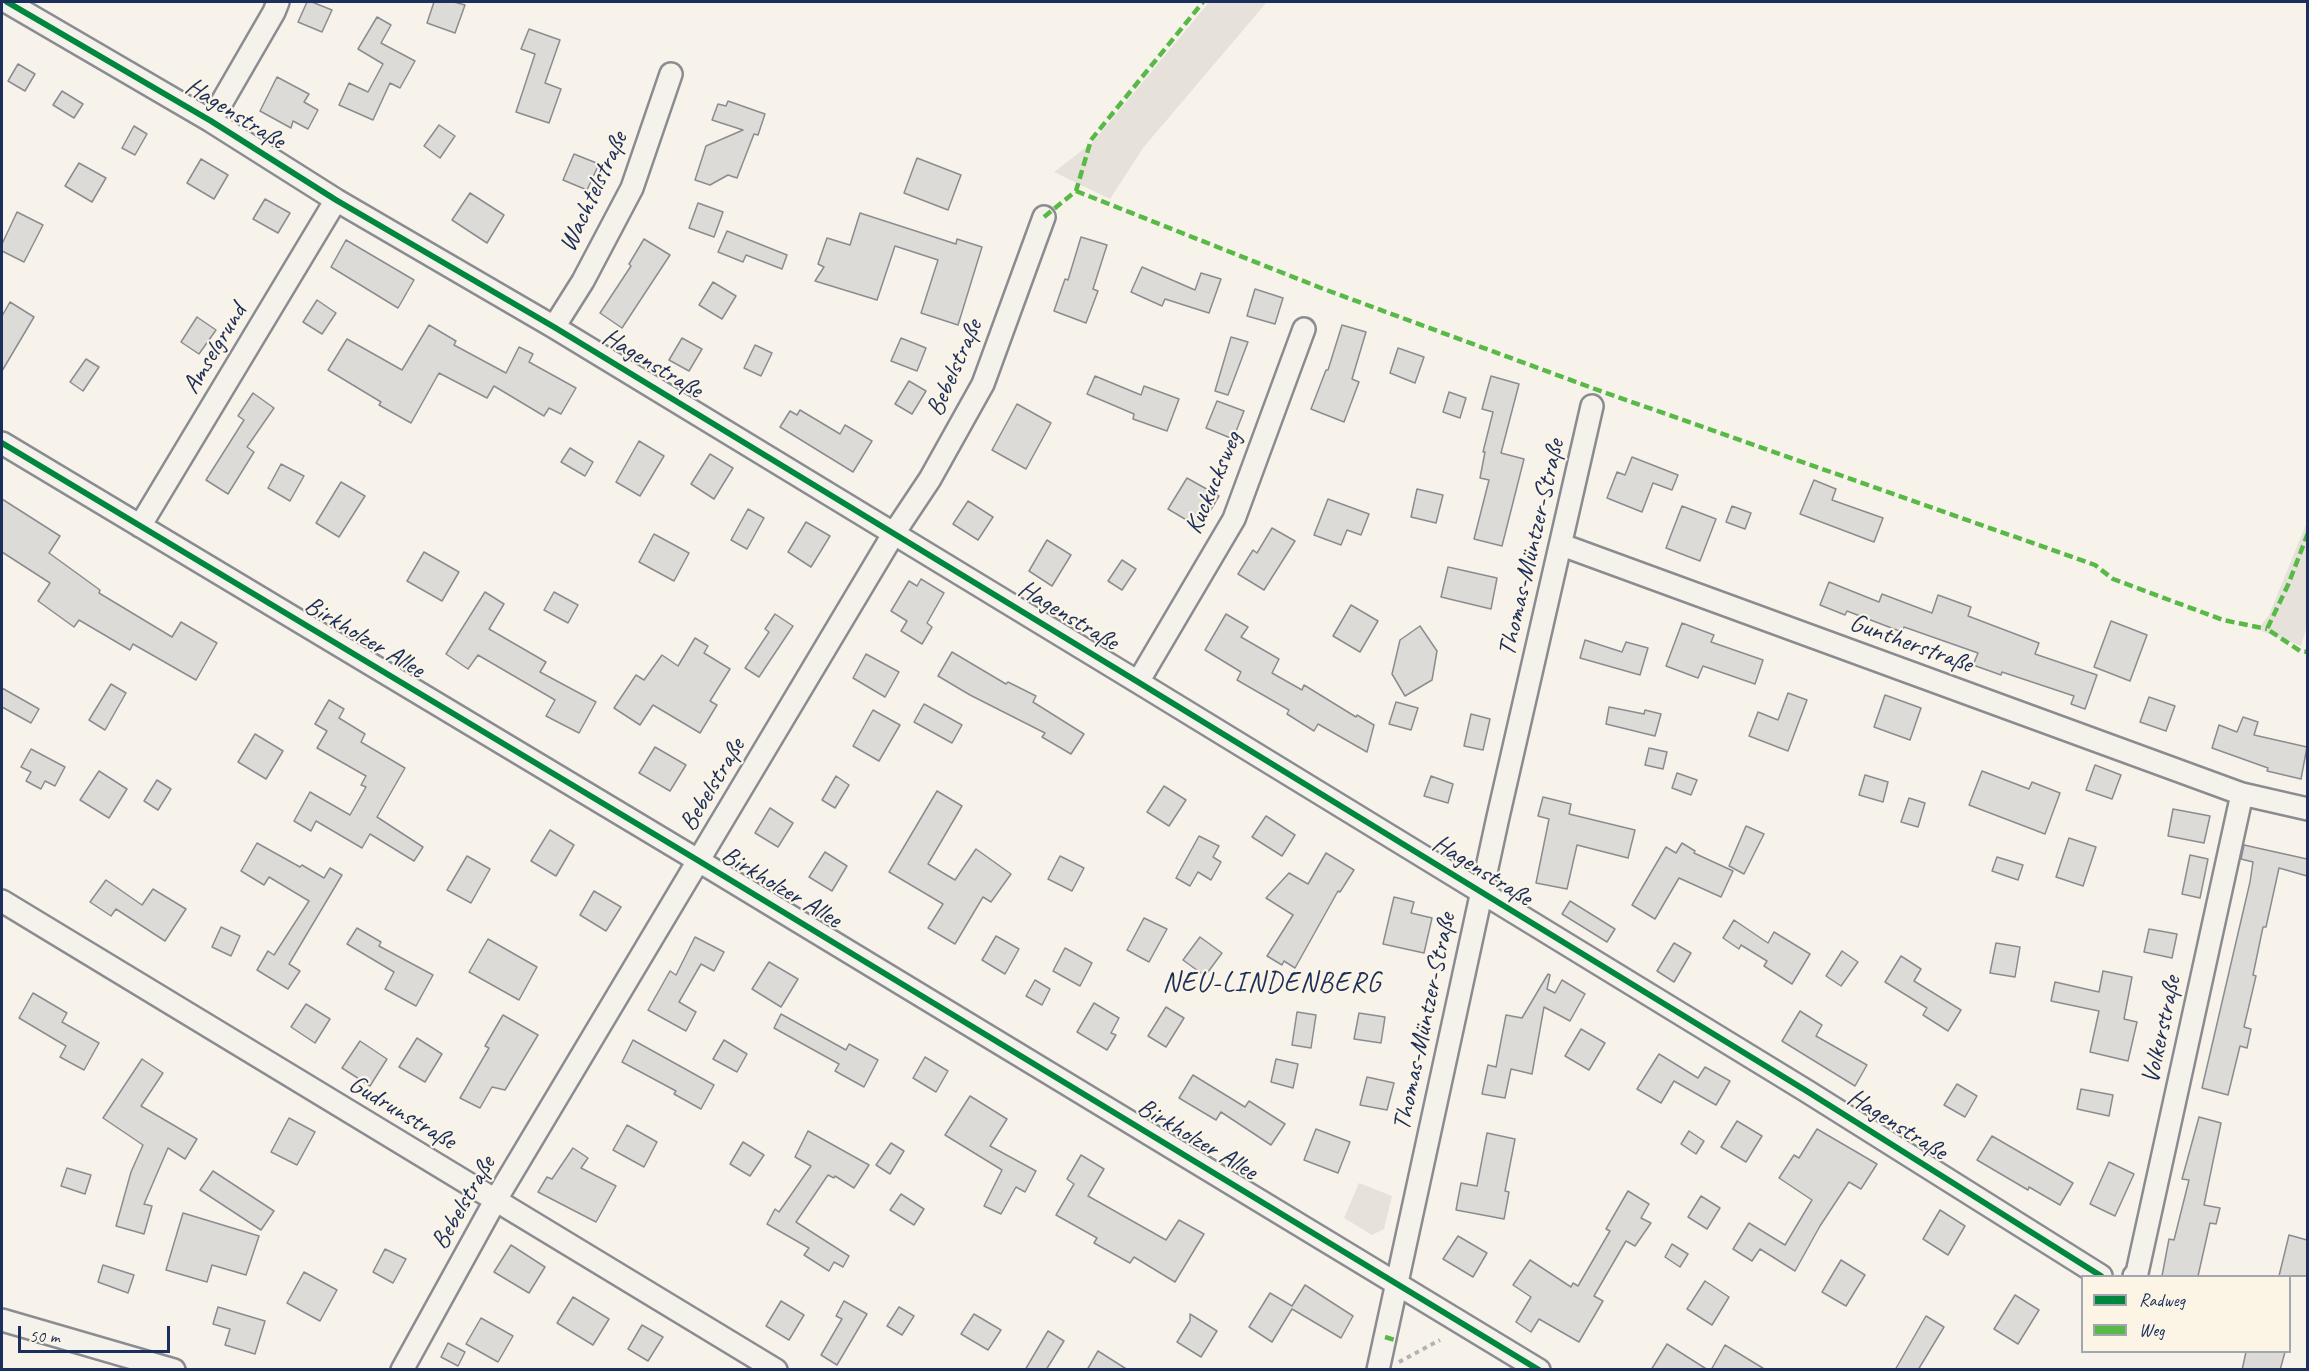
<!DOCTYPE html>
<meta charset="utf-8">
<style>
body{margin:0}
#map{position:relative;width:2309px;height:1371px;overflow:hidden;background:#f7f3ea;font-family:Caveat,sans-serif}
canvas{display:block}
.frame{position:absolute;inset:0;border:3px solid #1b2f5e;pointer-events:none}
.legend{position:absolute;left:2081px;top:1275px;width:210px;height:78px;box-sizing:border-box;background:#fcf5e5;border:2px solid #a2a6af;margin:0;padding:8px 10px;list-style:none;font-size:18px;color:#1b2f5e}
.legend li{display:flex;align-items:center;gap:12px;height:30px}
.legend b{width:30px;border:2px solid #a2a6af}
.scale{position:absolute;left:18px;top:1326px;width:152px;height:27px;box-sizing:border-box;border:3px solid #1b2f5e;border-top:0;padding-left:8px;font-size:18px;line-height:21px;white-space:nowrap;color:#1b2f5e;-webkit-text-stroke:4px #fcf5e5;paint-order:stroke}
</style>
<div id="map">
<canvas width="2309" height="1371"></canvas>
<div class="frame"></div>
<ul class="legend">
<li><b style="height:8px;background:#00873e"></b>Radweg</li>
<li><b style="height:8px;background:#58b947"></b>Weg</li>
</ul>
<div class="scale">50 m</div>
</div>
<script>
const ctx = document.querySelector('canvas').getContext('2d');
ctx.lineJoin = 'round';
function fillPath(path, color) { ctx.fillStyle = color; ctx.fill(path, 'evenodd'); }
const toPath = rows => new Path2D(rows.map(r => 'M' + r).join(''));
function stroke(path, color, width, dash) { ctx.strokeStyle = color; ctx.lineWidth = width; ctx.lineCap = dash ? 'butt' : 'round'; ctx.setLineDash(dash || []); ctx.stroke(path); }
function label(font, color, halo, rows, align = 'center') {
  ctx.font = font + ' Caveat,sans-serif'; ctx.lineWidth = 4.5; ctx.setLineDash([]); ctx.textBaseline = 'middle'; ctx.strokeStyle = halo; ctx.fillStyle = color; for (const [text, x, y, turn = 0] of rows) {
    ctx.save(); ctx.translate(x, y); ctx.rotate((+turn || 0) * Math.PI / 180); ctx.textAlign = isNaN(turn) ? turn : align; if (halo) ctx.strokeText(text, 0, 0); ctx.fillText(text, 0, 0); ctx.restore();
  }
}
fillPath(toPath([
 [1209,2,1267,2,1143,148,1110,199,1054,172,1093,142],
 [2307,522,2307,626,2301,646,2261,631,2262,624,2269,615],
 [1359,1183,1392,1196,1384,1229,1372,1235,1344,1218]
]), '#e6e2db');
const building = toPath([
 [307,2,312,2,332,10,322,32,298,22,307,2],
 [434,2,454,2,465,5,455,33,427,23,434,2],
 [377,17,391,25,381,43,415,61,400,88,390,83,373,120,339,105,349,83,368,92,383,64,358,49,377,17],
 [529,29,560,40,545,83,561,89,549,123,516,112,535,54,521,49,529,29],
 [18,64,35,74,25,91,8,81,18,64],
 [277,77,309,94,304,102,318,110,308,129,293,121,291,128,260,111,277,77],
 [62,91,83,104,74,118,53,105,62,91],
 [728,101,765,114,758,135,754,134,737,178,728,175,710,185,695,180,706,146,743,130,712,120,718,104,726,106,728,101],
 [439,125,455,136,440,158,424,146,439,125],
 [134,126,147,134,135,155,122,148,134,126],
 [574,154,599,164,587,190,563,180,574,154],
 [917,158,961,175,948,210,904,193,917,158],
 [201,159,228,175,214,199,187,183,201,159],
 [79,163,106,178,92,202,65,186,79,163],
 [470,193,504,215,487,243,452,220,470,193],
 [265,199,290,213,278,233,253,219,265,199],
 [698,203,723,212,714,237,689,228,698,203],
 [17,212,43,225,24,262,2,251,2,244,17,212],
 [860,213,956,244,957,239,982,247,958,325,921,313,938,260,895,246,877,300,815,281,824,267,818,264,827,238,850,245,860,213],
 [727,231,787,255,782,269,746,255,743,262,718,252,727,231],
 [1081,237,1107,245,1093,289,1098,291,1086,323,1054,311,1065,279,1068,280,1081,237],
 [644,239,670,255,622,328,600,313,631,266,629,264,644,239],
 [346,240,414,280,398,308,331,267,346,240],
 [1142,267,1195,290,1201,273,1221,279,1209,313,1165,299,1162,306,1131,292,1142,267],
 [713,282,736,296,722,319,699,305,713,282],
 [1255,289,1283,298,1275,324,1247,316,1255,289],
 [317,300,336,313,322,334,303,322,317,300],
 [10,302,34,317,2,371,2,316,10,302],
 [197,317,216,330,199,354,181,342,197,317],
 [429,325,456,341,454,345,506,373,519,347,533,354,529,362,576,388,561,414,549,408,544,416,494,386,487,398,439,373,411,423,379,405,381,402,328,370,347,339,402,370,429,325],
 [1342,325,1366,332,1352,379,1359,382,1344,422,1311,409,1326,370,1328,370,1342,325],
 [1231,337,1248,342,1228,395,1215,391,1231,337],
 [682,338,702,349,689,371,669,360,682,338],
 [901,338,926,348,917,371,891,361,901,338],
 [755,345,772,353,761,376,744,368,755,345],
 [1398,348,1424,357,1415,383,1390,373,1398,348],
 [86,359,99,367,83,391,70,382,86,359],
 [1095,376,1141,395,1144,386,1179,399,1167,431,1133,419,1134,414,1087,394,1095,376],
 [1491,376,1519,384,1501,453,1524,459,1502,546,1474,539,1489,480,1480,478,1485,452,1483,452,1493,412,1482,409,1491,376],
 [909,381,926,391,912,414,895,404,909,381],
 [1449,392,1466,398,1460,418,1443,412,1449,392],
 [253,393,274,408,247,447,254,452,228,494,206,480,244,420,238,416,253,393],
 [1217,401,1244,411,1233,439,1206,428,1217,401],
 [1017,404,1051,423,1026,469,992,450,1017,404],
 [800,410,840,434,845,425,872,441,853,472,780,427,790,411,797,415,800,410],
 [639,441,664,456,640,496,616,482,639,441],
 [570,448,593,462,585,476,561,462,570,448],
 [710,454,733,468,714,499,691,484,710,454],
 [1632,457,1678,475,1672,490,1653,483,1642,512,1607,498,1617,472,1625,475,1632,457],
 [281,464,304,476,290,501,268,488,281,464],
 [1187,478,1219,496,1200,528,1168,509,1187,478],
 [1814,480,1836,489,1832,500,1883,518,1874,542,1800,514,1814,480],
 [341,482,365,496,339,537,316,523,341,482],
 [1417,489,1443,495,1436,523,1411,517,1417,489],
 [2,499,60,536,49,553,100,590,99,593,172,637,181,622,217,643,196,680,133,644,130,650,79,620,74,627,38,601,50,583,2,552,2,499],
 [1328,499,1369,514,1361,535,1347,530,1341,545,1314,535,1328,499],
 [968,501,993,517,978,540,953,524,968,501],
 [1682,506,1716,519,1700,561,1666,548,1682,506],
 [1732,506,1751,513,1745,529,1726,522,1732,506],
 [748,509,764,518,747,549,731,540,748,509],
 [806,522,830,536,811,567,788,552,806,522],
 [1272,528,1295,541,1264,590,1238,574,1253,550,1257,553,1272,528],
 [654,534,689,553,674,581,639,562,654,534],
 [1047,540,1071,555,1052,586,1029,571,1047,540],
 [424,552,459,572,442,601,407,581,424,552],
 [1122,560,1136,569,1122,590,1108,581,1122,560],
 [1448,567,1497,578,1491,609,1441,597,1448,567],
 [921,579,944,593,927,623,932,627,922,644,901,631,907,621,891,611,909,581,917,586,921,579],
 [1829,582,1879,602,1882,594,1932,613,1938,595,1971,607,1968,616,2039,643,2035,654,2097,675,2085,709,2071,704,2074,696,2002,672,2001,675,1973,665,1978,653,1904,627,1902,632,1847,611,1845,615,1820,605,1829,582],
 [485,592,504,604,489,629,546,662,540,672,596,702,579,733,546,716,555,700,478,655,468,669,446,654,485,592],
 [554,592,578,605,568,623,544,610,554,592],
 [1351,605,1378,621,1360,652,1333,636,1351,605],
 [775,614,793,626,759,677,745,668,769,632,765,629,775,614],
 [1226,614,1248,627,1241,637,1279,659,1272,673,1302,690,1304,685,1356,717,1357,715,1374,725,1367,752,1318,724,1314,731,1287,714,1289,710,1237,680,1241,672,1205,650,1226,614],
 [2111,621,2147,635,2130,681,2094,667,2111,621],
 [1682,623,1714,635,1711,642,1763,660,1755,684,1703,666,1698,678,1666,666,1682,623],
 [1420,626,1437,651,1432,680,1405,696,1392,674,1400,640,1420,626],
 [695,638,708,646,704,653,730,669,710,701,717,705,700,733,653,705,640,725,614,708,636,675,644,680,662,655,678,666,695,638],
 [1585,640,1622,652,1626,642,1648,648,1640,675,1580,658,1585,640],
 [952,652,1006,684,1008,682,1036,696,1033,702,1084,734,1071,754,1042,737,1045,733,970,695,938,676,952,652],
 [866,654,899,672,885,697,853,678,866,654],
 [111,684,126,693,105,730,89,720,111,684],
 [2,688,39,709,31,723,2,707,2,688],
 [1788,693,1807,700,1788,751,1749,736,1758,712,1778,720,1788,693],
 [1885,695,1921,708,1910,740,1874,727,1885,695],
 [2149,697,2175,706,2166,731,2140,722,2149,697],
 [329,700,344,709,339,718,365,734,361,742,405,768,377,817,423,847,414,861,370,834,362,848,316,821,311,831,294,821,310,792,350,815,366,787,361,785,366,776,317,748,327,731,315,724,329,700],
 [1396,702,1418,708,1411,730,1389,724,1396,702],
 [924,704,962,725,952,743,914,722,924,704],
 [1609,707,1644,714,1645,710,1661,714,1655,736,1606,724,1609,707],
 [873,710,900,725,879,761,853,746,873,710],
 [1471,714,1490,719,1483,750,1464,746,1471,714],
 [2243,717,2258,722,2254,735,2307,747,2301,779,2267,771,2268,768,2212,748,2219,725,2237,732,2243,717],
 [255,734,283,751,266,779,238,762,255,734],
 [655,747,686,765,670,791,639,773,655,747],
 [1649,748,1667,752,1663,769,1645,765,1649,748],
 [31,749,65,767,55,786,45,781,41,789,26,781,31,772,21,767,31,749],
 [2095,765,2121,775,2112,799,2086,790,2095,765],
 [99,771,127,789,109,818,80,800,99,771],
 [1982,771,2029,789,2032,782,2060,793,2045,834,1969,805,1982,771],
 [1677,773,1697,780,1691,795,1672,788,1677,773],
 [1865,775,1888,782,1883,802,1859,795,1865,775],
 [836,776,849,785,835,808,822,800,836,776],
 [1431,776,1453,784,1448,803,1424,796,1431,776],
 [157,780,171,789,158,810,144,801,157,780],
 [1164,786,1186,800,1169,826,1147,812,1164,786],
 [937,791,962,806,928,864,955,880,976,849,1011,874,991,902,983,897,955,944,928,928,943,904,889,872,937,791],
 [1543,797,1571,804,1569,814,1635,830,1628,858,1577,845,1567,889,1536,883,1549,819,1538,816,1543,797],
 [1909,798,1925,803,1918,827,1901,822,1909,798],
 [770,808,793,823,778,847,755,833,770,808],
 [2173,809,2210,816,2204,843,2168,836,2173,809],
 [1266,816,1295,835,1282,856,1252,837,1266,816],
 [1746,826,1764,834,1744,874,1729,866,1746,826],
 [550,830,574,845,556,876,531,861,550,830],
 [1199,836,1219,846,1213,857,1221,862,1211,880,1198,872,1190,886,1176,878,1199,836],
 [2069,838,2096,847,2083,886,2056,877,2069,838],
 [257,843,300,867,302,865,324,878,330,868,342,875,289,964,300,971,288,989,257,970,268,951,274,955,309,901,269,877,264,885,241,871,257,843],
 [1682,843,1695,851,1694,853,1733,871,1721,897,1679,878,1655,919,1632,905,1666,847,1676,853,1682,843],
 [2244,845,2307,859,2307,876,2279,868,2266,927,2263,927,2253,975,2256,976,2244,1027,2251,1029,2247,1048,2240,1046,2228,1095,2202,1088,2250,882,2253,862,2241,859,2244,845],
 [825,852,847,866,832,891,809,877,825,852],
 [1326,853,1354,870,1340,892,1338,891,1295,968,1284,961,1282,965,1267,956,1293,915,1266,898,1289,873,1308,884,1326,853],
 [2190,855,2208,859,2200,898,2182,894,2190,855],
 [467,856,490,869,471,903,447,890,467,856],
 [1060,856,1084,868,1072,891,1048,879,1060,856],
 [1997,857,2023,865,2018,880,1992,871,1997,857],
 [106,880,142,905,153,889,186,909,165,941,116,909,111,916,90,902,106,880],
 [594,891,621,907,606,931,580,915,594,891],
 [1394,897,1414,902,1411,913,1432,918,1424,953,1383,944,1394,897],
 [1570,901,1615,929,1607,942,1562,914,1570,901],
 [1144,918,1167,929,1149,962,1127,950,1144,918],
 [1734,920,1768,943,1774,932,1810,954,1792,984,1764,966,1767,961,1741,945,1739,949,1723,938,1734,920],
 [221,927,240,936,231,956,212,947,221,927],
 [357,928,381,942,379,946,433,975,416,1006,385,989,394,972,347,944,357,928],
 [2149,929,2177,934,2172,958,2144,952,2149,929],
 [996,936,1019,949,1005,974,982,960,996,936],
 [695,937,724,952,714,971,701,964,679,1002,696,1012,686,1031,648,1010,670,971,676,975,695,937],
 [1200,937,1222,953,1205,976,1183,960,1200,937],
 [488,939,537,967,519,1000,469,972,488,939],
 [1674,943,1691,953,1674,982,1657,971,1674,943],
 [1996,943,2020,947,2015,977,1990,973,1996,943],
 [1065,948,1092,963,1080,986,1053,971,1065,948],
 [1842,951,1858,962,1841,986,1826,976,1842,951],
 [1901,956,1921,969,1914,981,1961,1010,1948,1031,1923,1015,1927,1008,1885,982,1901,956],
 [769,962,798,979,781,1007,752,989,769,962],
 [2103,971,2132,977,2124,1019,2137,1022,2128,1061,2090,1052,2099,1011,2051,1001,2055,982,2099,992,2103,971],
 [1548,974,1550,975,1547,989,1555,993,1562,980,1585,994,1570,1021,1544,1007,1532,1074,1511,1069,1505,1098,1482,1094,1488,1065,1496,1067,1506,1015,1522,1018,1548,974],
 [1035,980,1050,989,1042,1005,1026,996,1035,980],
 [33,993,67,1013,62,1022,99,1043,84,1070,60,1057,66,1046,19,1018,33,993],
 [1094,1003,1119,1018,1111,1033,1116,1035,1107,1050,1077,1032,1094,1003],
 [306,1004,330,1019,315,1043,291,1027,306,1004],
 [1166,1007,1184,1018,1166,1047,1148,1036,1166,1007],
 [1800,1011,1822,1025,1816,1036,1867,1065,1855,1086,1782,1041,1800,1011],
 [1297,1012,1316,1015,1311,1048,1292,1045,1297,1012],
 [1359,1013,1385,1017,1381,1043,1354,1039,1359,1013],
 [781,1014,846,1050,849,1044,878,1060,864,1087,835,1071,839,1064,774,1028,781,1014],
 [503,1015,538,1035,505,1090,492,1087,480,1108,460,1098,489,1048,485,1046,503,1015],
 [1581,1029,1605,1043,1589,1070,1565,1056,1581,1029],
 [417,1038,442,1054,425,1082,399,1067,417,1038],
 [633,1040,714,1085,701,1109,674,1094,676,1091,622,1062,633,1040],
 [724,1040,747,1054,737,1072,713,1059,724,1040],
 [360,1041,387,1059,370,1086,342,1068,360,1041],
 [1659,1054,1698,1078,1705,1067,1730,1081,1716,1105,1674,1081,1661,1103,1637,1089,1659,1054],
 [925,1057,948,1071,936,1092,913,1078,925,1057],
 [142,1059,163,1073,141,1106,197,1139,185,1159,168,1148,144,1204,152,1206,144,1234,116,1226,131,1172,143,1145,103,1118,142,1059],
 [1276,1059,1298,1064,1293,1088,1271,1082,1276,1059],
 [1193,1075,1245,1107,1249,1101,1285,1124,1271,1145,1221,1112,1216,1120,1179,1098,1193,1075],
 [1367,1077,1394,1083,1387,1110,1360,1105,1367,1077],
 [1957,1084,1977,1096,1965,1117,1944,1105,1957,1084],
 [2081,1089,2113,1095,2109,1116,2077,1109,2081,1089],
 [970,1096,1007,1119,990,1146,1036,1171,1025,1192,1016,1187,1001,1214,984,1206,1002,1170,945,1135,970,1096],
 [2199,1117,2221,1123,2204,1205,2220,1208,2216,1224,2210,1223,2198,1276,2162,1276,2169,1239,2174,1240,2189,1180,2182,1179,2199,1117],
 [289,1118,315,1132,297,1165,271,1152,289,1118],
 [1737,1121,1762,1136,1746,1162,1721,1147,1737,1121],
 [627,1125,657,1142,644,1167,613,1150,627,1125],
 [1316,1129,1350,1142,1338,1173,1304,1160,1316,1129],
 [1817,1129,1877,1164,1861,1189,1849,1182,1820,1226,1795,1271,1760,1249,1752,1261,1733,1249,1749,1223,1785,1245,1812,1200,1779,1178,1794,1155,1799,1158,1817,1129],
 [808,1131,869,1165,854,1188,835,1176,834,1178,828,1175,796,1222,849,1256,843,1267,834,1262,829,1271,804,1255,809,1248,767,1224,775,1209,779,1212,811,1166,795,1157,808,1131],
 [1689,1131,1704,1141,1696,1154,1681,1144,1689,1131],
 [1487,1133,1515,1139,1505,1191,1509,1192,1504,1219,1456,1210,1461,1183,1477,1186,1487,1133],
 [1992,1136,2073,1183,2060,1205,2029,1187,2028,1190,1977,1160,1992,1136],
 [743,1142,764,1155,750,1176,730,1164,743,1142],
 [891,1143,904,1151,890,1174,876,1165,891,1143],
 [573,1148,588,1158,581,1168,616,1186,596,1222,538,1192,547,1177,552,1179,573,1148],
 [1081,1155,1104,1169,1088,1196,1166,1240,1179,1220,1204,1234,1175,1282,1134,1257,1130,1263,1094,1243,1097,1238,1056,1215,1074,1184,1067,1179,1081,1155],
 [2109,1162,2134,1174,2115,1216,2090,1204,2109,1162],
 [67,1168,91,1175,85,1194,61,1186,67,1168],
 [213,1171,274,1211,261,1230,200,1190,213,1171],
 [1628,1191,1649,1204,1641,1218,1651,1223,1635,1246,1626,1241,1594,1296,1603,1301,1579,1342,1539,1319,1531,1332,1516,1322,1531,1297,1513,1285,1530,1260,1571,1287,1573,1283,1578,1286,1610,1231,1606,1229,1628,1191],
 [901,1194,924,1209,914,1225,890,1210,901,1194],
 [1701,1196,1720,1208,1707,1229,1688,1217,1701,1196],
 [1940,1210,1965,1226,1948,1255,1923,1239,1940,1210],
 [183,1213,259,1236,246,1275,212,1265,207,1282,166,1270,183,1213],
 [2289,1235,2307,1240,2307,1276,2279,1276,2289,1235],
 [1458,1236,1487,1253,1473,1277,1443,1259,1458,1236],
 [1672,1244,1688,1254,1680,1267,1665,1257,1672,1244],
 [511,1245,545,1267,529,1293,494,1272,511,1245],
 [385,1249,406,1259,393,1283,373,1272,385,1249],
 [1841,1260,1865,1275,1846,1306,1822,1292,1841,1260],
 [103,1265,134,1275,128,1293,98,1282,103,1265],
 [304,1272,337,1290,320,1321,287,1303,304,1272],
 [1705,1281,1729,1297,1712,1325,1687,1309,1705,1281],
 [1305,1285,1353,1316,1341,1338,1292,1309,1272,1342,1249,1327,1270,1293,1292,1306,1305,1285],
 [2015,1295,2039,1310,2018,1344,1994,1329,2015,1295],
 [573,1297,609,1319,593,1345,557,1323,573,1297],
 [781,1301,804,1315,789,1340,766,1326,781,1301],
 [844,1301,867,1314,837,1365,821,1355,842,1319,836,1316,844,1301],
 [218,1307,265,1321,255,1354,225,1345,230,1329,213,1324,218,1307],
 [899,1307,914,1316,902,1335,887,1326,899,1307],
 [974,1314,1001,1330,988,1350,961,1334,974,1314],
 [1190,1314,1217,1331,1201,1357,1177,1342,1190,1321,1190,1314],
 [1926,1316,1944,1327,1918,1370,1895,1370,1926,1316],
 [481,1318,513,1336,498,1362,466,1344,481,1318],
 [642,1325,663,1337,648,1361,628,1349,642,1325],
 [1048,1331,1064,1341,1046,1370,1025,1370,1048,1331],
 [448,1343,465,1352,458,1366,441,1357,448,1343],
 [1667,1344,1708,1370,1651,1370,1667,1344],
 [1725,1345,1766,1370,1711,1370,1725,1345],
 [1098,1351,1128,1370,1087,1370,1098,1351],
 [2246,1352,2285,1352,2280,1370,2242,1370,2246,1352]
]);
fillPath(building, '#dddbd7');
stroke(building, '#8a8c91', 1.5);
const street = toPath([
 [7,2,211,121,336,200,554,327,1138,682,1805,1090,2101,1276],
 [211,121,274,12,278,2],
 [554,327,583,281,632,188,671,74],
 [2,443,699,861,1539,1370],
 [140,526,336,200],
 [1562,545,2242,794,2308,809],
 [1138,682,1234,519,1304,329],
 [2,901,776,1370],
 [2134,1276,2137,1273,2242,794],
 [2,1320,174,1370],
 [402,1370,495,1201,894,533,930,479,983,384,1044,217],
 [1378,1370,1498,817,1592,406]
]);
stroke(street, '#8a8c91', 26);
stroke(toPath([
 [1399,1362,1440,1340]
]), '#b2b3b4', 4, [4.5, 4.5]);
stroke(street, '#f5f2ec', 21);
stroke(toPath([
 [1076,191,1321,288,1595,389,2095,565,2113,579,2223,620,2267,629],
 [1044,217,1076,191,1091,140,1203,2],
 [2308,533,2288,585,2267,629,2300,651,2308,652],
 [1385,1337,1398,1341]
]), '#58b947', 4.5, [9, 4.5]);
stroke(toPath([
 [7,2,211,121,336,200,554,327,1138,682,1805,1090,2101,1276],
 [2,443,699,861,1539,1370]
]), '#00873e', 6);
label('26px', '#1b2f5e', '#fcf5e5', [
 ["Hagenstraße",235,114,32],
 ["Wachtelstraße",594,192,-65],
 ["Amselgrund",215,349,-59],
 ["Hagenstraße",652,364,31],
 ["Bebelstraße",955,368,-66],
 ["Kuckucksweg",1214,483,-67],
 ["Thomas-Müntzer-Straße",1532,548,-77],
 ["Hagenstraße",1068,616,31],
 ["Birkholzer Allee",364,638,31],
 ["Guntherstraße",1911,644,20],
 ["Bebelstraße",713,785,-59],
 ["Hagenstraße",1482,871,32],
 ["Birkholzer Allee",781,888,31],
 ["Thomas-Müntzer-Straße",1425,1022,-78],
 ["Volkerstraße",2162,1030,-78],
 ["Gudrunstraße",402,1113,31],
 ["Hagenstraße",1897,1125,32],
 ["Birkholzer Allee",1197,1140,31],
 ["Bebelstraße",464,1203,-60]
]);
ctx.letterSpacing = '1.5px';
label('28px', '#1b2f5e', '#fcf5e5', [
 ["NEU-LINDENBERG",1272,984]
]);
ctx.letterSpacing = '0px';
</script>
